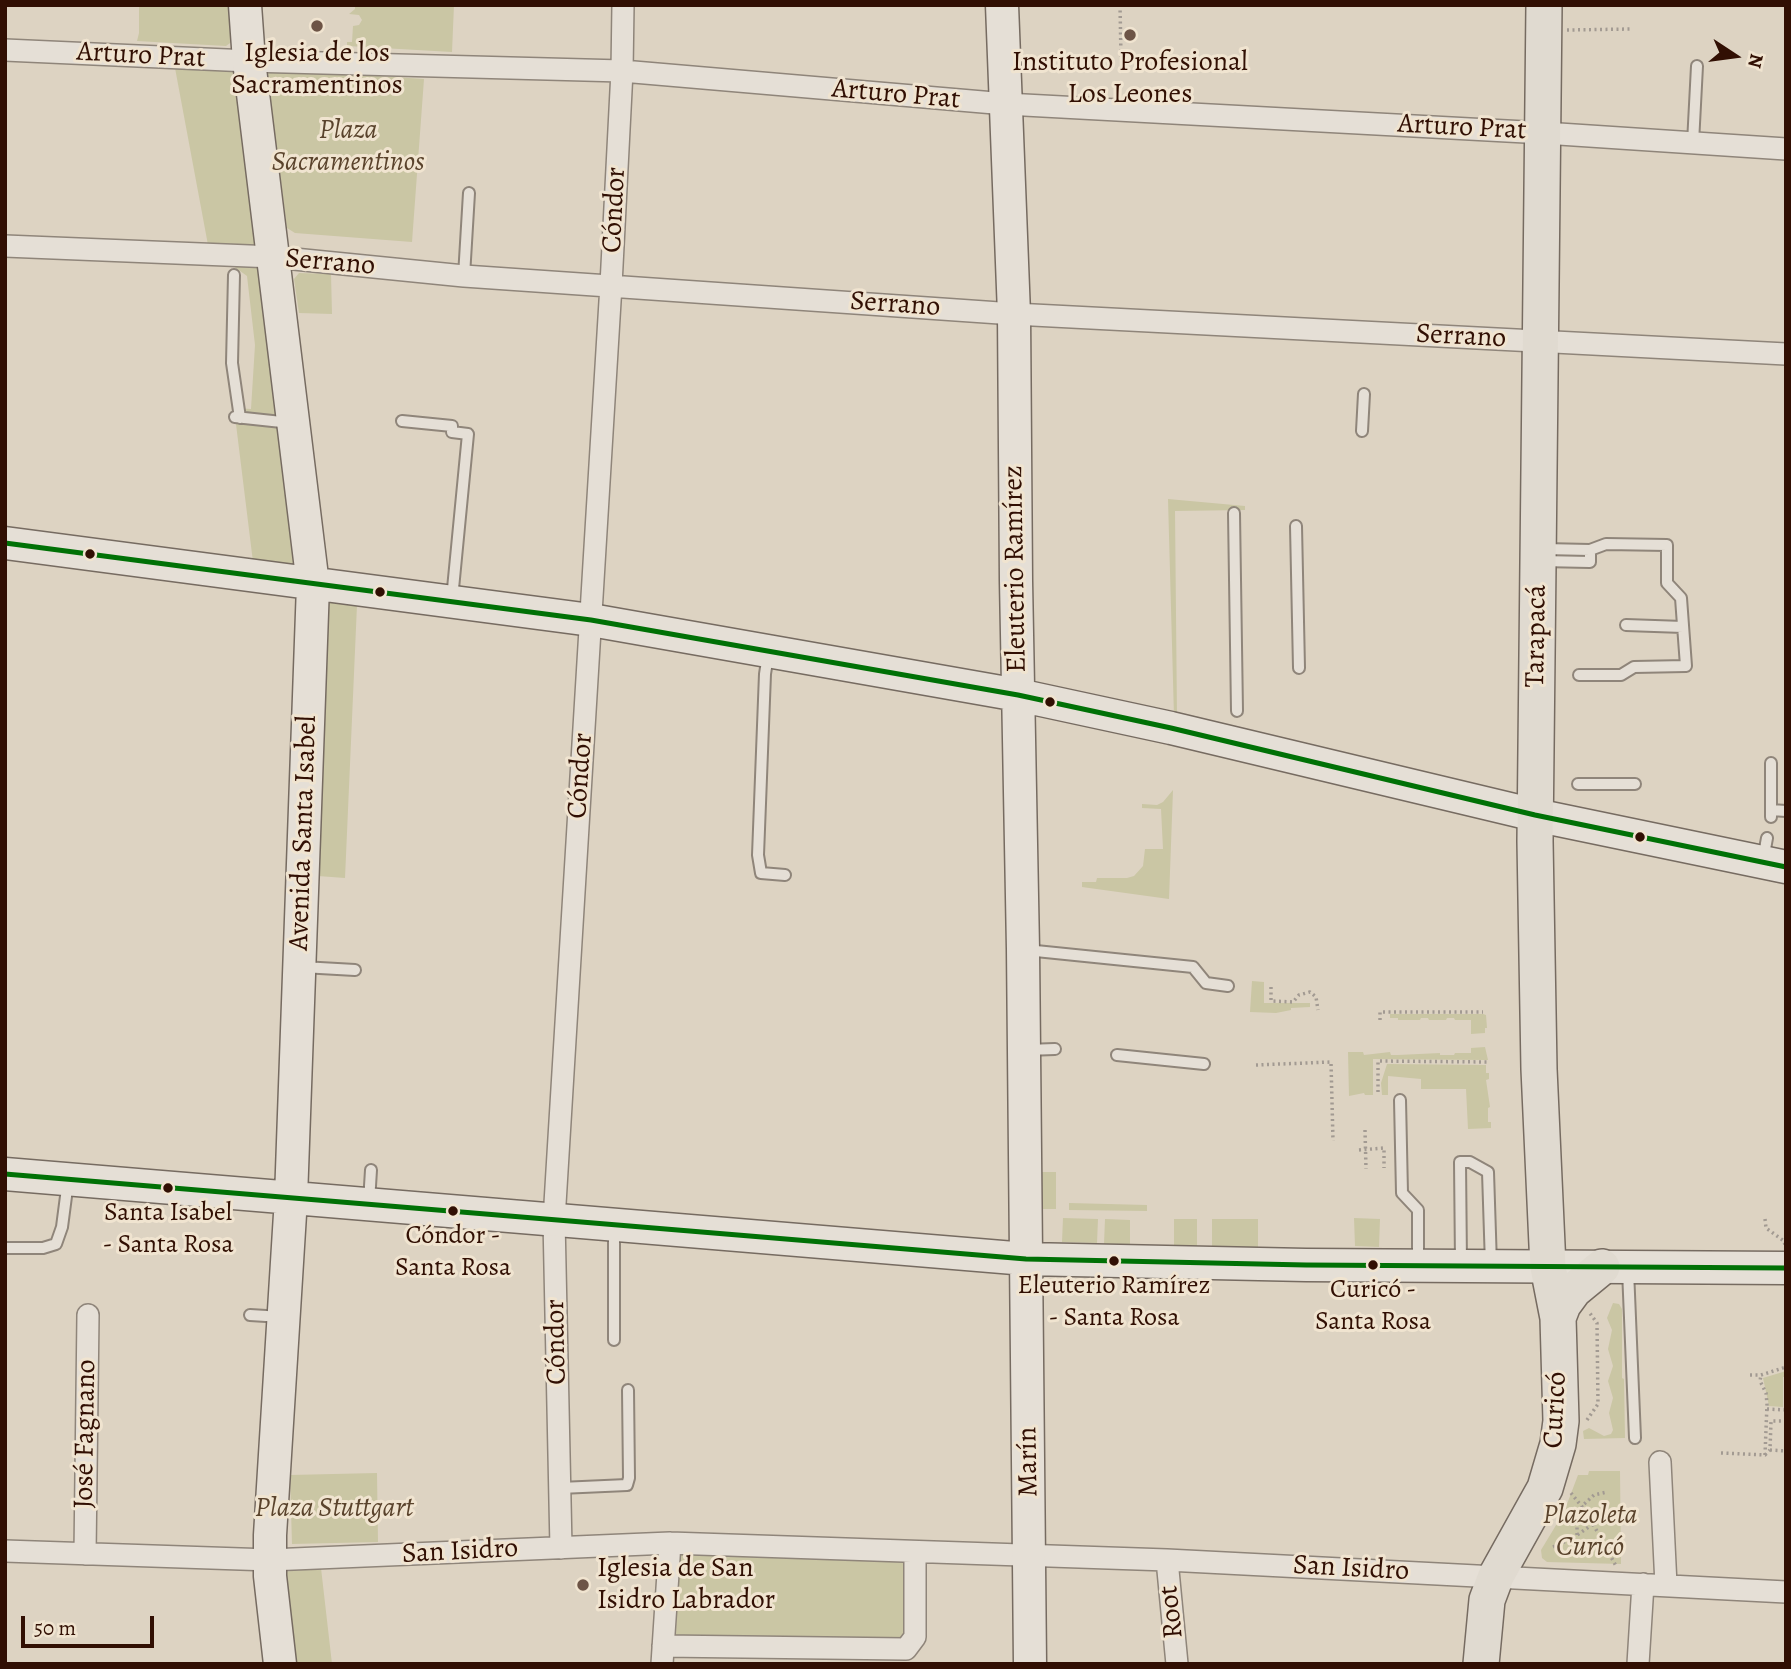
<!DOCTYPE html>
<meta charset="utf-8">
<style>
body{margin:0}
#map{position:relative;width:1791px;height:1669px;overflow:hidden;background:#ddd3c2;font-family:Alegreya,serif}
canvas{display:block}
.frame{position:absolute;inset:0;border:7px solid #310f03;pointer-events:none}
.north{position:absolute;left:1700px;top:21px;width:70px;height:70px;-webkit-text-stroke:5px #f0e4d0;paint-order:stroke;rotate:103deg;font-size:19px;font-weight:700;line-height:28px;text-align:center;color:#310f03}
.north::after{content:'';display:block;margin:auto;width:24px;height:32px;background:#310f03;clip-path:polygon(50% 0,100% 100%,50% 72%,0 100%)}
.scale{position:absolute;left:21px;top:1616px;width:133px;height:32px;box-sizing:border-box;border:4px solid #310f03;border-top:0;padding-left:9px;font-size:21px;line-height:24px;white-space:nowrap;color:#310f03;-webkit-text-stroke:5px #f0e4d0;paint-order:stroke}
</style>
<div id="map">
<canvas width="1791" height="1669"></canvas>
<div class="frame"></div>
<div class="north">N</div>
<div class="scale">50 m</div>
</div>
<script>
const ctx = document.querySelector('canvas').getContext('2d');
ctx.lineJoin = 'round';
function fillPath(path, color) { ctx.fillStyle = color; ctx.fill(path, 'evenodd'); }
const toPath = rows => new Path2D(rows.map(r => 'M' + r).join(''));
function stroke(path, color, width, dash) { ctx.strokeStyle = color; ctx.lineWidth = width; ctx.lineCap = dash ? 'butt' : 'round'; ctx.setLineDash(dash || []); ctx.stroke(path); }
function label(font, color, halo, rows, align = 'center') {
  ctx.font = font + ' Alegreya,serif'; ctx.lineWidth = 6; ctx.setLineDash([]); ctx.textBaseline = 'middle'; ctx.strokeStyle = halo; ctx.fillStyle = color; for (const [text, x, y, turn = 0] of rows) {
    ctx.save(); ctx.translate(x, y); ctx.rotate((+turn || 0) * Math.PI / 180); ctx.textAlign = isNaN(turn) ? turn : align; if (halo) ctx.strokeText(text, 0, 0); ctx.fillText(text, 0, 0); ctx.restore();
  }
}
fillPath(toPath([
 [139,5,237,5,237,38,226,46,137,41,139,33],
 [355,5,454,5,452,52,347,46,347,42,352,42,353,26,359,25,362,20,359,15,349,14,355,9],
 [236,67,265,247,208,245,175,68],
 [272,69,424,79,412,242,295,233,287,228,267,73],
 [229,263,256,263,267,275,297,564,292,569,253,562,234,408,251,409,255,345,247,276],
 [299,273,331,274,332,314,299,313,294,279],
 [1168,499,1245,506,1245,510,1175,511,1177,717,1174,717],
 [325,601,357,605,345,878,318,876],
 [1173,790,1169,899,1082,887,1082,882,1096,882,1097,878,1127,878,1134,876,1143,866,1145,849,1163,849,1161,809,1142,808,1142,804,1157,805,1163,802],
 [1252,981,1264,982,1264,1003,1310,1003,1310,1007,1291,1008,1291,1010,1276,1013,1250,1012],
 [1390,1014,1483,1014,1486,1015,1487,1028,1485,1028,1485,1033,1471,1034,1471,1020,1455,1020,1454,1018,1447,1018,1446,1020,1429,1020,1428,1018,1421,1018,1420,1020,1398,1020,1398,1018,1390,1018],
 [1485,1047,1488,1060,1373,1059,1373,1095,1365,1095,1364,1093,1349,1096,1348,1052,1363,1052,1364,1055,1390,1052,1391,1055,1398,1055,1440,1053,1440,1055,1454,1055,1455,1053,1471,1053,1471,1048],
 [1387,1064,1486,1065,1486,1073,1489,1073,1489,1079,1486,1080,1490,1107,1488,1108,1488,1122,1491,1122,1491,1128,1468,1129,1466,1089,1421,1089,1421,1079,1388,1076,1388,1095,1382,1095,1381,1083],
 [1040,1172,1056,1172,1056,1209,1040,1209],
 [1069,1203,1147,1205,1147,1211,1069,1210],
 [1063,1218,1098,1219,1097,1243,1062,1242],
 [1354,1218,1380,1219,1379,1247,1355,1246],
 [1105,1219,1130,1220,1130,1245,1104,1244],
 [1174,1219,1197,1219,1197,1246,1174,1246],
 [1212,1219,1258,1219,1258,1247,1212,1247],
 [1613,1303,1619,1304,1622,1309,1622,1378,1624,1379,1625,1438,1584,1439,1583,1431,1589,1428,1604,1436,1611,1434,1613,1430,1609,1413,1613,1398,1608,1381,1613,1366,1608,1349,1612,1330,1607,1318],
 [1786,1371,1786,1377,1783,1377,1783,1407,1769,1406,1763,1378],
 [1589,1471,1620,1471,1621,1564,1547,1562,1542,1558,1541,1550,1564,1512,1578,1475,1588,1475],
 [377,1473,378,1542,292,1544,290,1475],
 [678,1555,910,1559,909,1638,676,1638],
 [321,1568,332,1664,293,1664,282,1572]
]), '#cac6a4');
const lane = toPath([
 [1693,143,1697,66],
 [234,275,232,363,240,418],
 [464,276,469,193],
 [235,417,291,423],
 [402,421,452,426,452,432,468,434,452,599],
 [1362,431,1364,394],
 [1234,513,1237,711],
 [1296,526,1299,668],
 [1544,549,1590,550],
 [1541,561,1590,562,1590,550,1606,544,1667,545,1667,583,1681,598,1686,666,1634,667,1621,675,1579,675],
 [1626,625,1683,627],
 [768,655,765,674,758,855,761,873,785,875],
 [1578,784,1635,784],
 [1771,810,1786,811],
 [1771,817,1771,763],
 [1763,860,1767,838],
 [1026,950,1193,967,1206,983,1228,986],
 [302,967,355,970],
 [1026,1050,1055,1049],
 [1117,1055,1204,1064],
 [1400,1100,1402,1193,1418,1210,1418,1263],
 [369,1202,371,1170],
 [614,1228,614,1340],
 [5,1248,43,1248,56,1244,62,1227,68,1181],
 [1461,1263,1460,1162,1470,1162,1488,1172,1491,1265],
 [1628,1270,1635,1438],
 [250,1315,282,1317],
 [560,1488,627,1485,629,1478,628,1390]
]);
const street = toPath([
 [5,50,249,61,622,71,1006,104,1544,133,1786,149],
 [5,246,274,257,464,276,1014,314,1786,354],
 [1660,1462,1666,1585],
 [561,1548,554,1220,611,285,622,71,623,5],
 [5,1551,270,1560,670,1543,1167,1560,1786,1592],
 [85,1554,88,1315],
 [1167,1560,1177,1664],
 [663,1646,906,1649,915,1637,915,1552],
 [662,1664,670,1543],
 [1638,1664,1643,1584]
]);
const secondary = toPath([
 [245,5,249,61,313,585,291,1198,270,1535,270,1576,280,1664],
 [1002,5,1014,314,1016,581,1023,949,1030,1664],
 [5,543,591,620,1018,695,1171,728,1535,815,1786,867],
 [5,1174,1026,1259,1306,1265,1786,1268]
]);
const primary = toPath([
 [1558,1318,1563,1305,1574,1290,1602,1267],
 [1481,1664,1487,1600,1496,1576,1545,1488,1558,1444,1561,1421,1558,1318,1548,1267,1539,1069,1535,841,1544,5]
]);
stroke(lane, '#8f857a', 14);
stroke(street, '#8f857a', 24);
stroke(secondary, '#766b61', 35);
stroke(primary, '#766b61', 38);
stroke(toPath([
 [1120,5,1121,57],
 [1567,30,1631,29],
 [1271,987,1271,1001,1293,1002,1299,995,1310,992,1316,997,1318,1010],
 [1380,1020,1380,1012,1483,1012],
 [1256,1065,1331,1062,1333,1141],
 [1378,1092,1378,1061,1488,1062],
 [1365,1130,1366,1169],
 [1359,1150,1384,1148,1384,1168],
 [1765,1219,1766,1228,1784,1241,1785,1245],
 [1750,1375,1761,1375,1786,1367],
 [1767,1409,1786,1410],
 [1587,1420,1598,1404,1597,1323,1589,1312],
 [1770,1450,1786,1451],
 [1721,1453,1765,1455,1767,1404,1766,1393,1760,1381,1761,1375],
 [1765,1455,1770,1450,1771,1421,1786,1421],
 [1571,1493,1587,1513,1616,1566],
 [1577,1535,1577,1520,1582,1506,1594,1495,1607,1492],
 [1553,1547,1573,1538,1593,1524]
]), '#a29a92', 3.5, [2, 3.5]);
stroke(lane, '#e5dfd6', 10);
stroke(street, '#e5dfd6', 21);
stroke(secondary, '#e5dfd6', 32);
stroke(primary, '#e0dad0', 35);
stroke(toPath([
 [5,543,591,620,1018,695,1171,728,1535,815,1786,867],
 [5,1174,1026,1259,1306,1265,1786,1268]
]), '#007106', 5);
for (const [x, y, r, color] of [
 [317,26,7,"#6d5446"],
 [1130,35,7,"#6d5446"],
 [90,554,6,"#310f03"],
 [380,592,6,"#310f03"],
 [1050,702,6,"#310f03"],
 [1640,837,6,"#310f03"],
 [168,1188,6,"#310f03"],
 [453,1211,6,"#310f03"],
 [1114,1261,6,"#310f03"],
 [1373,1265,6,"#310f03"],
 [583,1585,7,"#6d5446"]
]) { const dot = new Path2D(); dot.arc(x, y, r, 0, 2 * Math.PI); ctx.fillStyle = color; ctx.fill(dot); stroke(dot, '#f0e4d0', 2.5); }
label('26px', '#310f03', '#f0e4d0', [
 ["Santa Isabel",168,1214],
 ["- Santa Rosa",168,1246],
 ["Cóndor -",453,1237],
 ["Santa Rosa",453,1269],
 ["Eleuterio Ramírez",1114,1287],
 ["- Santa Rosa",1114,1319],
 ["Curicó -",1373,1291],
 ["Santa Rosa",1373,1323]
]);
label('28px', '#310f03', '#f0e4d0', [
 ["Iglesia de los",317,54],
 ["Sacramentinos",317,86],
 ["Instituto Profesional",1130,63],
 ["Los Leones",1130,95],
 ["Iglesia de San",597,1569,"left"],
 ["Isidro Labrador",597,1601,"left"]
]);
label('28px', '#310f03', '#f0e4d0', [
 ["Arturo Prat",141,56,3],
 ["Arturo Prat",896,95,5],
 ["Arturo Prat",1462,128,3],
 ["Cóndor",615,210,-87],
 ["Serrano",330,263,5],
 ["Serrano",895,305,4],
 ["Serrano",1461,337,3],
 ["Eleuterio Ramírez",1016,569,-91],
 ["Tarapacá",1537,636,-89],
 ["Cóndor",581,776,-86],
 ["Avenida Santa Isabel",304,833,-88],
 ["Cóndor",557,1342,-91],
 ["Curicó",1556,1410,-87],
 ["José Fagnano",86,1434,-89],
 ["Marín",1029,1462,-91],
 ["San Isidro",460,1552,-3],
 ["San Isidro",1351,1569,3],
 ["Root",1172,1612,-96]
]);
label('italic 28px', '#5a432c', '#f0e4d0', [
 ["Plaza",348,131],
 ["Sacramentinos",348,163],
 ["Plaza Stuttgart",334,1509],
 ["Plazoleta",1590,1516],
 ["Curicó",1590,1548]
]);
</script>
